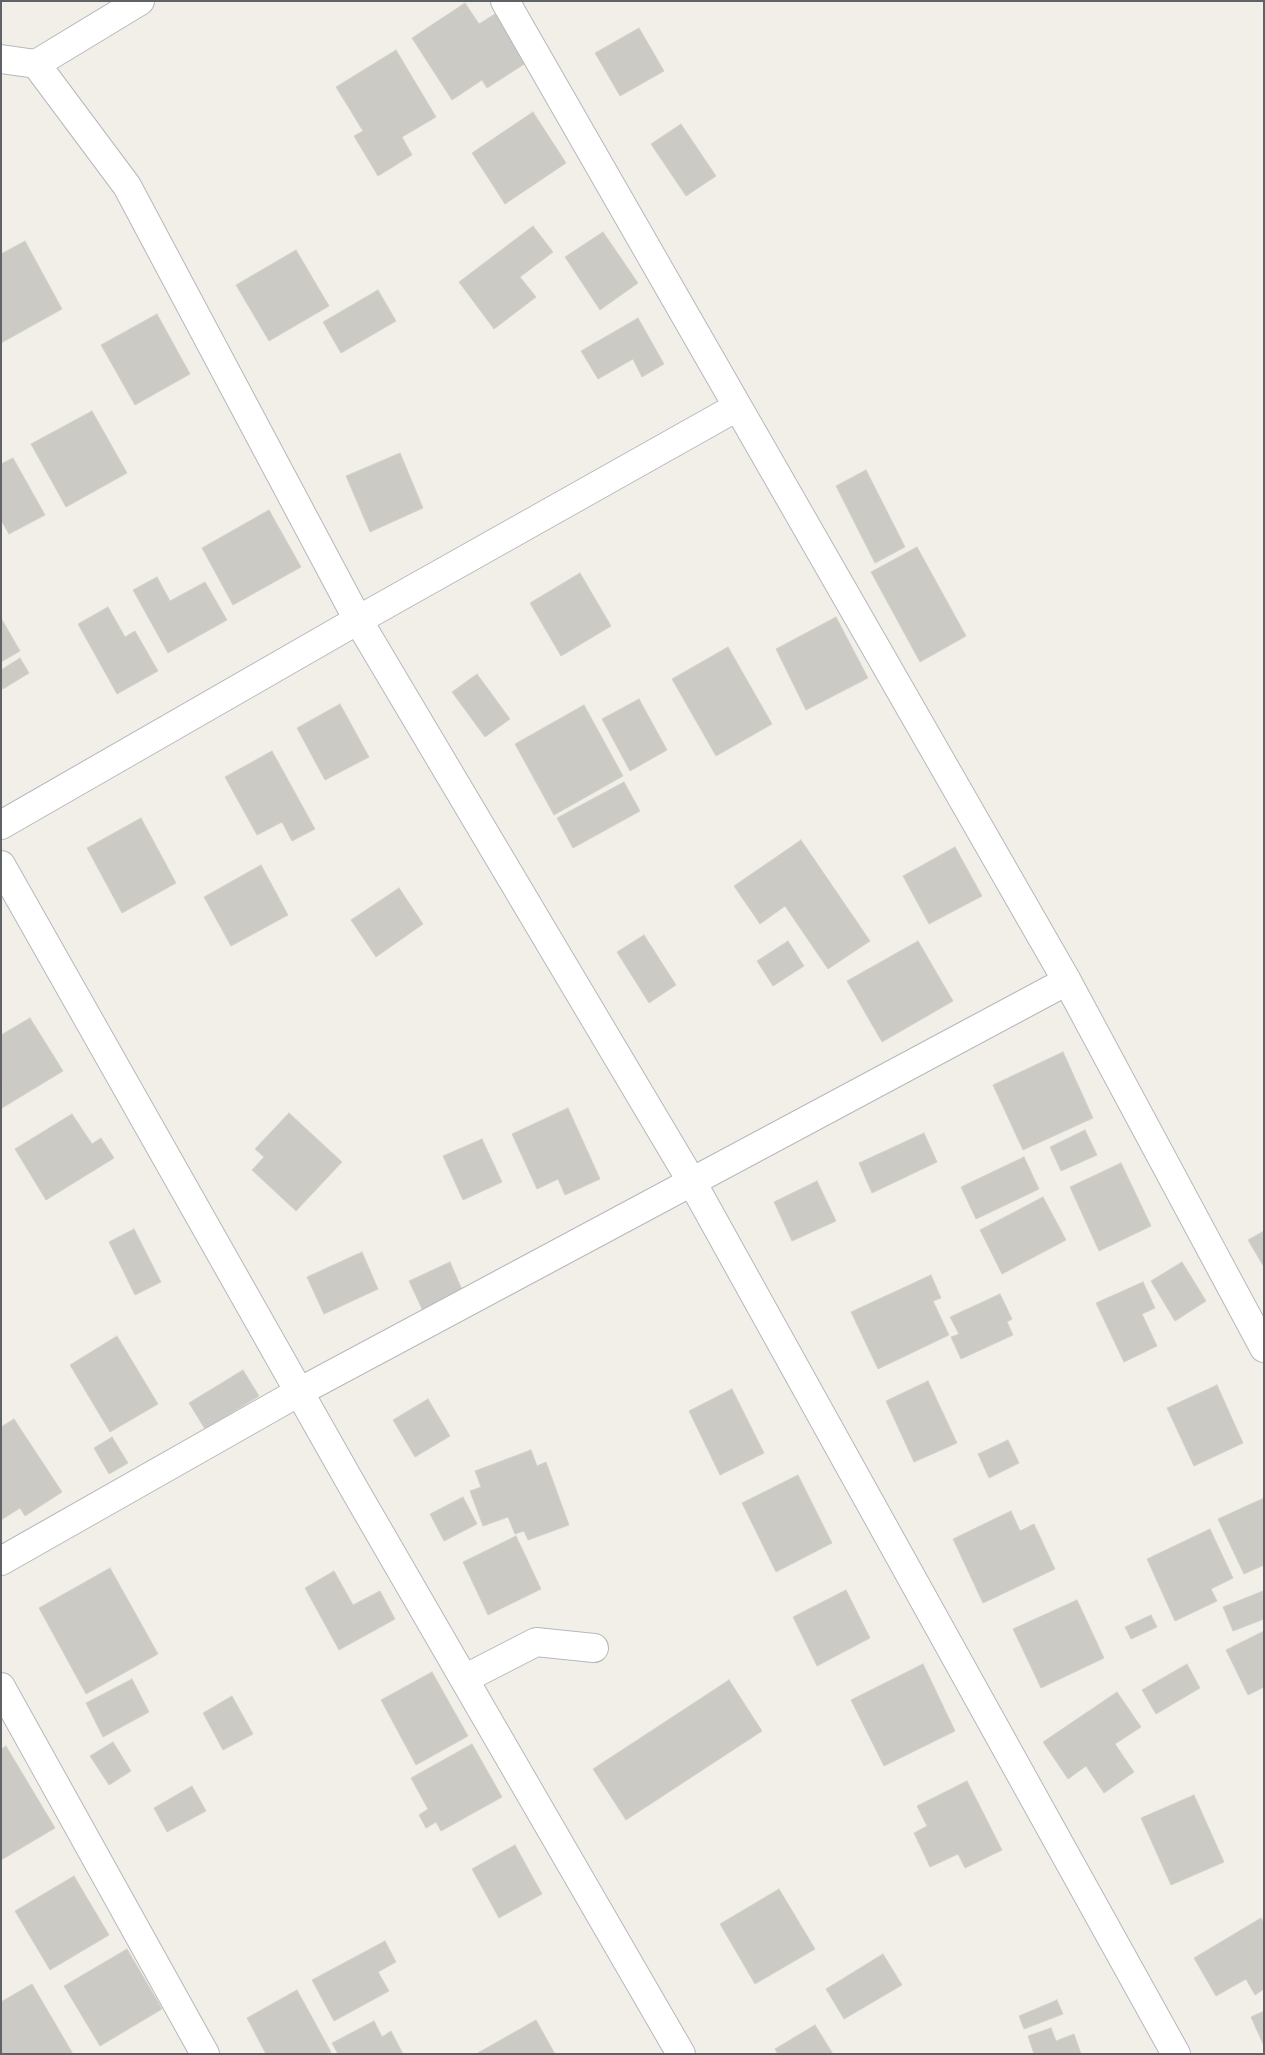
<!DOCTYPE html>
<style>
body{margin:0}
#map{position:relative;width:1265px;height:2055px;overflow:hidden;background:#f1efe8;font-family:"Alegreya Sans",sans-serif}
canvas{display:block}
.frame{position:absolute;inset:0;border:2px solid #5f6368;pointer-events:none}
</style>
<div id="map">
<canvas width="1265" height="2055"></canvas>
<div class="frame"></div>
</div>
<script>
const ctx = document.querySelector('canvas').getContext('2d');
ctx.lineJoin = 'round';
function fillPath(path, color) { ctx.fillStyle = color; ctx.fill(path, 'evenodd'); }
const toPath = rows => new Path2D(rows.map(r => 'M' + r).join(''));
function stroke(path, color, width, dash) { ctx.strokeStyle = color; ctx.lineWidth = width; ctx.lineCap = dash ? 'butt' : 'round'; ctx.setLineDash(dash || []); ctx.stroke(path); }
const building = toPath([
 [465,3,479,24,498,12,529,61,487,88,482,80,452,100,412,38,465,3],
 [639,28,664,71,620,96,595,53,639,28],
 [396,50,436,117,402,137,412,155,378,176,354,136,363,131,336,87,396,50],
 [533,112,566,163,505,204,472,153,533,112],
 [681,124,716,176,686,196,651,144,681,124],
 [533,226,553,252,520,277,536,297,494,329,459,282,533,226],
 [603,232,638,283,600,310,565,257,603,232],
 [25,241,62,309,1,343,1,254,25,241],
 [296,250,329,306,269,341,236,285,296,250],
 [378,290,396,321,341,353,323,322,378,290],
 [157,314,190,374,135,405,101,345,157,314],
 [638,318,664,364,642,377,633,359,598,379,581,351,638,318],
 [92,411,127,473,66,507,31,444,92,411],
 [400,453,423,508,370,532,346,476,400,453],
 [13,458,45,515,9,534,1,520,1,464,13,458],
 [866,470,905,547,875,563,836,486,866,470],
 [269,510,301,567,233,605,202,548,269,510],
 [917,547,966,636,920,662,871,572,917,547],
 [580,573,611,626,561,656,530,603,580,573],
 [157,577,170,601,205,582,227,620,168,653,133,590,157,577],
 [108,607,125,637,135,631,158,671,117,694,78,624,108,607],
 [836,617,868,678,806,710,776,649,836,617],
 [1,618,20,651,1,662,1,618],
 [728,647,772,724,716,756,672,679,728,647],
 [20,658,29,673,3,689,1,686,1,670,20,658],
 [477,674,510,719,485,737,452,692,477,674],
 [639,699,667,750,630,771,602,719,639,699],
 [340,704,369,757,325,780,297,728,340,704],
 [584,705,623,776,554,815,515,744,584,705],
 [272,751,315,829,292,841,282,822,257,835,225,777,272,751],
 [624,782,640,811,573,848,557,818,624,782],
 [141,818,176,883,122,913,87,848,141,818],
 [801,840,870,941,828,969,785,906,760,924,734,886,801,840],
 [955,847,982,896,929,924,903,876,955,847],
 [261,865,288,915,231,946,204,897,261,865],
 [399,888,423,924,376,957,351,920,399,888],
 [644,935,676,985,649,1003,617,952,644,935],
 [788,941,804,966,773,986,757,961,788,941],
 [918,941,953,1001,882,1042,847,981,918,941],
 [30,1018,63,1071,2,1108,1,1035,30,1018],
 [1063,1052,1093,1118,1023,1150,993,1085,1063,1052],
 [568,1108,600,1179,565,1195,558,1179,537,1189,512,1134,568,1108],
 [289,1113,342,1162,296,1211,252,1170,264,1157,255,1149,289,1113],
 [72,1114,92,1144,101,1138,114,1158,46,1200,15,1149,72,1114],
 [1085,1130,1097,1155,1061,1171,1050,1147,1085,1130],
 [924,1133,937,1162,872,1193,859,1163,924,1133],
 [482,1139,502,1182,463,1200,443,1156,482,1139],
 [1024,1157,1039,1189,976,1219,961,1187,1024,1157],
 [1121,1163,1151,1226,1099,1251,1070,1187,1121,1163],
 [817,1181,836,1221,792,1241,774,1202,817,1181],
 [1043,1197,1066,1240,1002,1274,980,1230,1043,1197],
 [134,1229,161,1282,135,1295,109,1242,134,1229],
 [1264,1231,1264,1267,1248,1240,1264,1231],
 [362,1252,378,1289,324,1314,307,1277,362,1252],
 [450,1262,463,1292,423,1311,409,1281,450,1262],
 [1182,1262,1206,1301,1175,1321,1151,1281,1182,1262],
 [931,1275,941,1298,933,1301,949,1335,878,1369,851,1312,931,1275],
 [1143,1282,1155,1308,1142,1314,1157,1346,1124,1362,1096,1303,1143,1282],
 [1000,1294,1012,1319,1007,1322,1013,1335,961,1359,951,1337,959,1334,950,1317,1000,1294],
 [117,1336,158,1404,110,1432,70,1365,117,1336],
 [243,1370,259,1396,205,1429,189,1403,243,1370],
 [928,1381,957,1443,914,1462,886,1401,928,1381],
 [1217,1385,1243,1443,1194,1466,1167,1408,1217,1385],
 [732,1389,764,1453,720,1475,689,1411,732,1389],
 [428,1399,450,1436,415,1457,393,1420,428,1399],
 [14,1419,62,1492,25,1516,20,1508,1,1520,1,1427,14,1419],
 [112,1437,128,1463,109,1474,94,1448,112,1437],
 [1008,1440,1019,1463,989,1478,978,1454,1008,1440],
 [531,1450,537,1466,546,1462,569,1525,528,1540,524,1531,515,1534,508,1517,483,1526,470,1491,481,1487,475,1471,531,1450],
 [798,1475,832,1543,776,1572,742,1503,798,1475],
 [463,1497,477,1524,444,1541,430,1514,463,1497],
 [1264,1498,1264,1565,1244,1574,1218,1519,1264,1498],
 [1011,1511,1020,1531,1034,1524,1055,1569,983,1603,953,1539,1011,1511],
 [1210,1529,1233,1578,1211,1589,1217,1601,1175,1621,1147,1559,1210,1529],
 [516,1536,541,1589,488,1615,463,1562,516,1536],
 [110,1568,158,1654,86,1694,39,1608,110,1568],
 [334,1571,353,1605,380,1591,395,1619,339,1650,305,1588,334,1571],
 [846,1590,870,1638,817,1666,793,1617,846,1590],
 [1263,1591,1264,1619,1233,1631,1223,1607,1263,1591],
 [1077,1600,1104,1658,1041,1688,1013,1629,1077,1600],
 [1151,1615,1157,1627,1131,1639,1125,1627,1151,1615],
 [1264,1631,1264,1687,1248,1695,1226,1650,1264,1631],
 [923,1664,955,1731,884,1766,851,1700,923,1664],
 [1187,1664,1200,1688,1156,1714,1142,1690,1187,1664],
 [432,1672,468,1736,416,1765,381,1700,432,1672],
 [132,1679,149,1712,103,1737,86,1703,132,1679],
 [729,1680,762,1731,626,1820,593,1769,729,1680],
 [1117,1692,1141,1727,1115,1744,1134,1772,1104,1793,1086,1766,1068,1779,1043,1742,1117,1692],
 [232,1696,253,1734,223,1750,203,1713,232,1696],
 [113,1742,131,1771,109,1785,90,1756,113,1742],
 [472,1744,502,1797,441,1831,436,1822,426,1828,419,1815,428,1809,411,1778,472,1744],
 [6,1746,55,1828,1,1860,1,1749,6,1746],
 [967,1781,1002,1850,965,1868,958,1854,930,1867,914,1833,927,1826,917,1806,967,1781],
 [192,1786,206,1811,167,1832,154,1808,192,1786],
 [1194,1795,1224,1862,1171,1885,1141,1818,1194,1795],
 [515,1845,542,1894,499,1918,472,1869,515,1845],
 [74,1876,109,1935,50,1970,15,1911,74,1876],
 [779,1889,815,1949,755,1984,720,1924,779,1889],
 [1261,1918,1264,1922,1264,1989,1255,1995,1246,1979,1216,1996,1194,1958,1261,1918],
 [385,1941,396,1962,378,1972,389,1991,334,2021,312,1980,385,1941],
 [127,1949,162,2009,100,2046,64,1986,127,1949],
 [883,1954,902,1985,844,2019,826,1989,883,1954],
 [32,1984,73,2054,1,2054,1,2002,32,1984],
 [297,1990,331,2052,328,2054,266,2054,247,2018,297,1990],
 [1057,2000,1063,2014,1024,2029,1019,2016,1057,2000],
 [1264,2011,1264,2046,1251,2017,1264,2011],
 [536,2020,555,2054,476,2054,536,2020],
 [374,2021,382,2037,391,2031,403,2054,338,2054,332,2043,374,2021],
 [815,2025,833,2054,778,2054,775,2049,815,2025],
 [1051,2028,1056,2041,1074,2034,1081,2054,1034,2054,1028,2036,1051,2028]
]);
fillPath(building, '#cccac5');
stroke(building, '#d6d1c6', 1);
const minor = toPath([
 [505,1,1067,981],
 [1,59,36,64,140,1],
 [36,64,127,186,358,620,692,1182,1176,2054],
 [1,825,358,620,737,407],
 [1,865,353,1487,681,2054],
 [1,1561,299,1392,1067,981,1264,1348],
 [464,1679,536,1642,594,1648],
 [1,1687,205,2054]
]);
stroke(minor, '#b5b8bc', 30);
stroke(minor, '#fff', 28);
</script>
